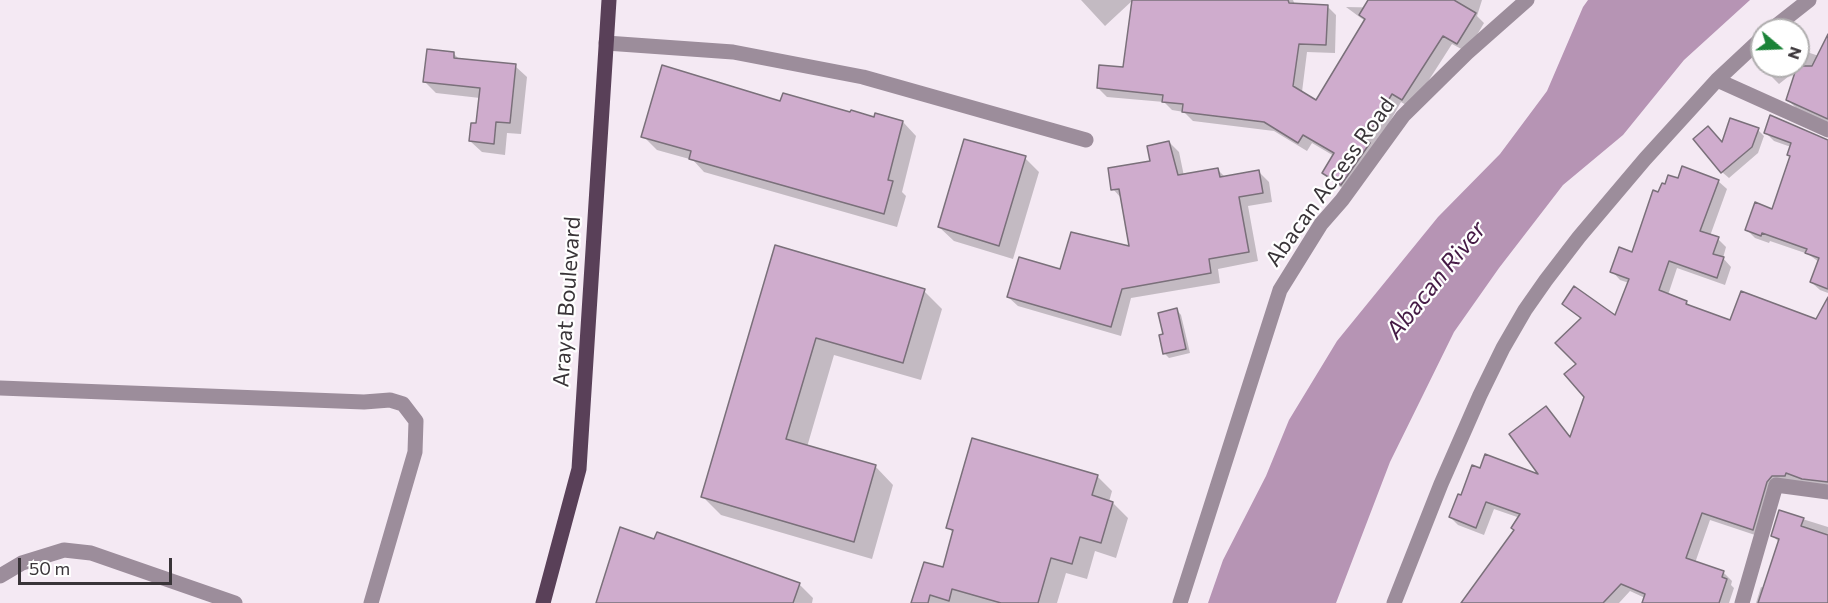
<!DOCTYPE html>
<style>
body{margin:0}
#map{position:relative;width:1828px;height:603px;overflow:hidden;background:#f4e9f3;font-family:Commissioner,sans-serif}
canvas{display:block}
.north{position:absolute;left:1750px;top:18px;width:60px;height:60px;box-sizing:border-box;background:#fff;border:2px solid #b0aeaf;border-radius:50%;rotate:109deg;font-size:16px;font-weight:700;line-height:24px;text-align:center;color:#393438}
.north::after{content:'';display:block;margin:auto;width:21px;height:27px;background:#1b8338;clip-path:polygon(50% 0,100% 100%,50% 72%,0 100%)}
.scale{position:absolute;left:18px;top:558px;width:154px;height:27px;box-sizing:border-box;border:3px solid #393438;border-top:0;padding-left:8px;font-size:18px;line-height:21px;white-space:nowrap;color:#393438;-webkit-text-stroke:4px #fff;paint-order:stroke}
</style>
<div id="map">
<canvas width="1828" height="603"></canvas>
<div class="north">N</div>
<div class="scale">50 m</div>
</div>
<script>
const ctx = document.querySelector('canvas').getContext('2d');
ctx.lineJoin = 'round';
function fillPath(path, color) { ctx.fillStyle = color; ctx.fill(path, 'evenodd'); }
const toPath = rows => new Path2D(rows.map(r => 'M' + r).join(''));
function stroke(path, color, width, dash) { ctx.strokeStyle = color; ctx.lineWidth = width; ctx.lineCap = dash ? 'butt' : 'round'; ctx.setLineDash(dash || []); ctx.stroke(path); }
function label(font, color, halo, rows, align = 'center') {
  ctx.font = font + ' Commissioner,sans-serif'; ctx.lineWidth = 4.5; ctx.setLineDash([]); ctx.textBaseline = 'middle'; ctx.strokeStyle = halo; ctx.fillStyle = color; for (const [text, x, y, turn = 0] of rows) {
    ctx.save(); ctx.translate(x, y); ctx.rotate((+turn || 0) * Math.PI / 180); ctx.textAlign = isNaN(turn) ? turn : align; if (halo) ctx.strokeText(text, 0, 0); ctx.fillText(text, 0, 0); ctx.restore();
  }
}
fillPath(toPath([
 [1588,0,1750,0,1684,60,1623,135,1563,185,1499,268,1454,332,1390,462,1336,603,1208,603,1223,560,1266,476,1289,420,1337,341,1438,217,1500,154,1547,91,1583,7]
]), '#b694b4');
fillPath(toPath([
 [1081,0,1133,0,1105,26],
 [1166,0,1293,0,1295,5,1327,6,1336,15,1335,53,1307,52,1302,92,1317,102,1365,21,1346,7,1392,8,1381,0,1482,0,1477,16,1484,23,1467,52,1452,44,1411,108,1401,102,1350,193,1333,182,1324,173,1334,156,1312,143,1307,151,1274,131,1193,121,1184,112,1172,110,1164,102,1107,97,1098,88,1124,68],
 [1798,49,1819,56,1828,52,1828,123,1796,108,1788,100,1798,69,1779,84,1772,77,1776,66,1798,66],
 [453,53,460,60,515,66,527,77,521,134,507,133,505,155,482,152,470,141,477,125,480,98,436,93,425,82],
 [781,103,903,122,916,136,902,192,906,196,897,227,704,172,693,160,657,150,643,136],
 [1758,130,1764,136,1758,153,1729,178,1722,172,1723,145],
 [1766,133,1828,140,1828,293,1820,290,1811,282,1819,262,1808,254,1770,241,1769,243,1755,238,1747,230,1773,210,1791,157,1791,147,1774,141],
 [1169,142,1179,152,1184,176,1218,170,1226,178,1259,172,1269,182,1272,202,1248,206,1258,261,1218,269,1220,283,1131,298,1121,336,1018,306,1008,297,1061,271,1131,248,1122,199,1113,189,1152,162],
 [1025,158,1039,172,1013,259,954,241,939,227],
 [1679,180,1718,181,1727,189,1710,236,1718,239,1726,247,1723,258,1731,267,1725,285,1677,268,1668,295,1686,302,1692,307,1731,322,1817,321,1828,300,1828,489,1782,483,1761,537,1710,520,1695,563,1724,573,1732,581,1731,585,1734,588,1729,603,1643,603,1645,598,1630,591,1619,603,1463,603,1515,530,1520,518,1494,509,1484,535,1458,525,1450,517,1481,470,1542,477,1546,408,1571,438,1586,397,1578,364,1581,319,1564,304,1616,317,1629,283,1620,280,1612,271,1633,254,1659,194],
 [776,247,924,291,942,309,921,380,834,355,807,447,875,466,893,485,872,559,721,515,703,497],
 [1177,310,1181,315,1190,353,1169,358,1165,354,1165,335],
 [1097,476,1112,491,1109,502,1113,503,1128,518,1116,558,1095,551,1087,579,1066,573,1057,603,913,603,944,569,954,534,948,527],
 [1780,512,1828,527,1828,603,1756,603,1761,587,1764,588,1779,542,1773,536],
 [799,584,813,598,812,603,597,603]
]), '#0003');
const building = toPath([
 [1132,0,1288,0,1289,3,1328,5,1326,45,1299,44,1293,86,1316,100,1365,19,1359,15,1368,0,1454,0,1476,13,1457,44,1443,36,1402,100,1392,94,1365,140,1370,143,1341,185,1322,173,1334,153,1303,135,1298,143,1264,122,1182,112,1183,104,1162,102,1163,95,1097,88,1099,65,1123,67,1132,0],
 [1828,34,1828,119,1786,100,1797,66,1812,66,1828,34],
 [427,49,454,52,454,58,516,64,510,123,496,122,494,144,469,141,471,123,476,123,480,88,423,82,427,49],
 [662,65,780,101,783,93,850,112,851,110,874,117,875,113,903,121,888,180,893,181,884,214,689,159,691,151,641,137,662,65],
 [1770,115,1828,140,1828,289,1810,282,1819,258,1805,253,1807,249,1762,233,1761,236,1745,230,1755,202,1772,209,1790,156,1787,155,1791,143,1764,133,1770,115],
 [1730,118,1759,128,1752,147,1721,173,1693,139,1708,126,1722,142,1730,118],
 [964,139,1026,156,999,246,938,227,964,139],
 [1169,141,1178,175,1218,168,1220,177,1259,170,1263,193,1239,197,1249,252,1209,259,1211,273,1122,289,1111,327,1007,297,1019,257,1060,269,1071,232,1129,246,1119,189,1111,190,1108,168,1150,161,1147,146,1169,141],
 [1682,166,1719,180,1700,231,1719,237,1713,254,1724,257,1717,278,1669,261,1659,290,1687,301,1686,304,1730,320,1741,291,1816,319,1828,297,1828,482,1802,479,1786,473,1785,476,1772,476,1767,482,1753,530,1702,513,1686,558,1724,571,1722,577,1727,579,1719,603,1642,603,1645,594,1621,584,1603,603,1461,603,1514,530,1511,528,1520,514,1486,502,1476,528,1449,517,1458,494,1461,495,1472,465,1480,468,1485,454,1538,474,1509,434,1546,406,1570,437,1584,397,1564,374,1576,364,1555,343,1581,318,1562,304,1574,286,1615,315,1629,279,1610,272,1619,247,1632,252,1653,190,1658,192,1662,183,1665,184,1668,175,1678,178,1682,166],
 [775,245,925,289,903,363,816,338,786,439,876,465,854,542,701,497,775,245],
 [1177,308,1186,349,1163,354,1159,335,1163,334,1158,313,1177,308],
 [972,438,1098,475,1092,495,1113,502,1101,543,1080,537,1072,564,1051,558,1038,603,1001,603,952,589,949,601,930,595,928,603,911,603,924,562,943,567,953,530,946,528,972,438],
 [1779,510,1804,518,1801,526,1828,535,1828,603,1758,603,1779,539,1771,536,1779,510],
 [620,527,654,539,657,532,800,583,793,603,596,603,620,527]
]);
fillPath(building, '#cfaccd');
stroke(building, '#7a707a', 1.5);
stroke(toPath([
 [1771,30,1809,0],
 [606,43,733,52,863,77,1086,140],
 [1717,80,1828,130],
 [0,388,364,402,390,400,403,404,416,421,415,452,371,603],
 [0,576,22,563,64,550,91,553,235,603],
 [1180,603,1280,290,1321,224,1342,200,1403,116,1467,53,1527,0],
 [1394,603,1441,484,1480,395,1503,348,1525,310,1546,280,1579,237,1645,159,1717,80,1762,38],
 [1742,603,1776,485,1828,492]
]), '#9c8d9b', 15);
stroke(toPath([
 [543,603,579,469,609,0]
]), '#594058', 15);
label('22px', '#393438', '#fff', [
 ["Abacan Access Road",1330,182,-54],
 ["Arayat Boulevard",567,302,-86]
]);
label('italic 24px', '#451a45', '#fff', [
 ["Abacan River",1436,280,-51]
]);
</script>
